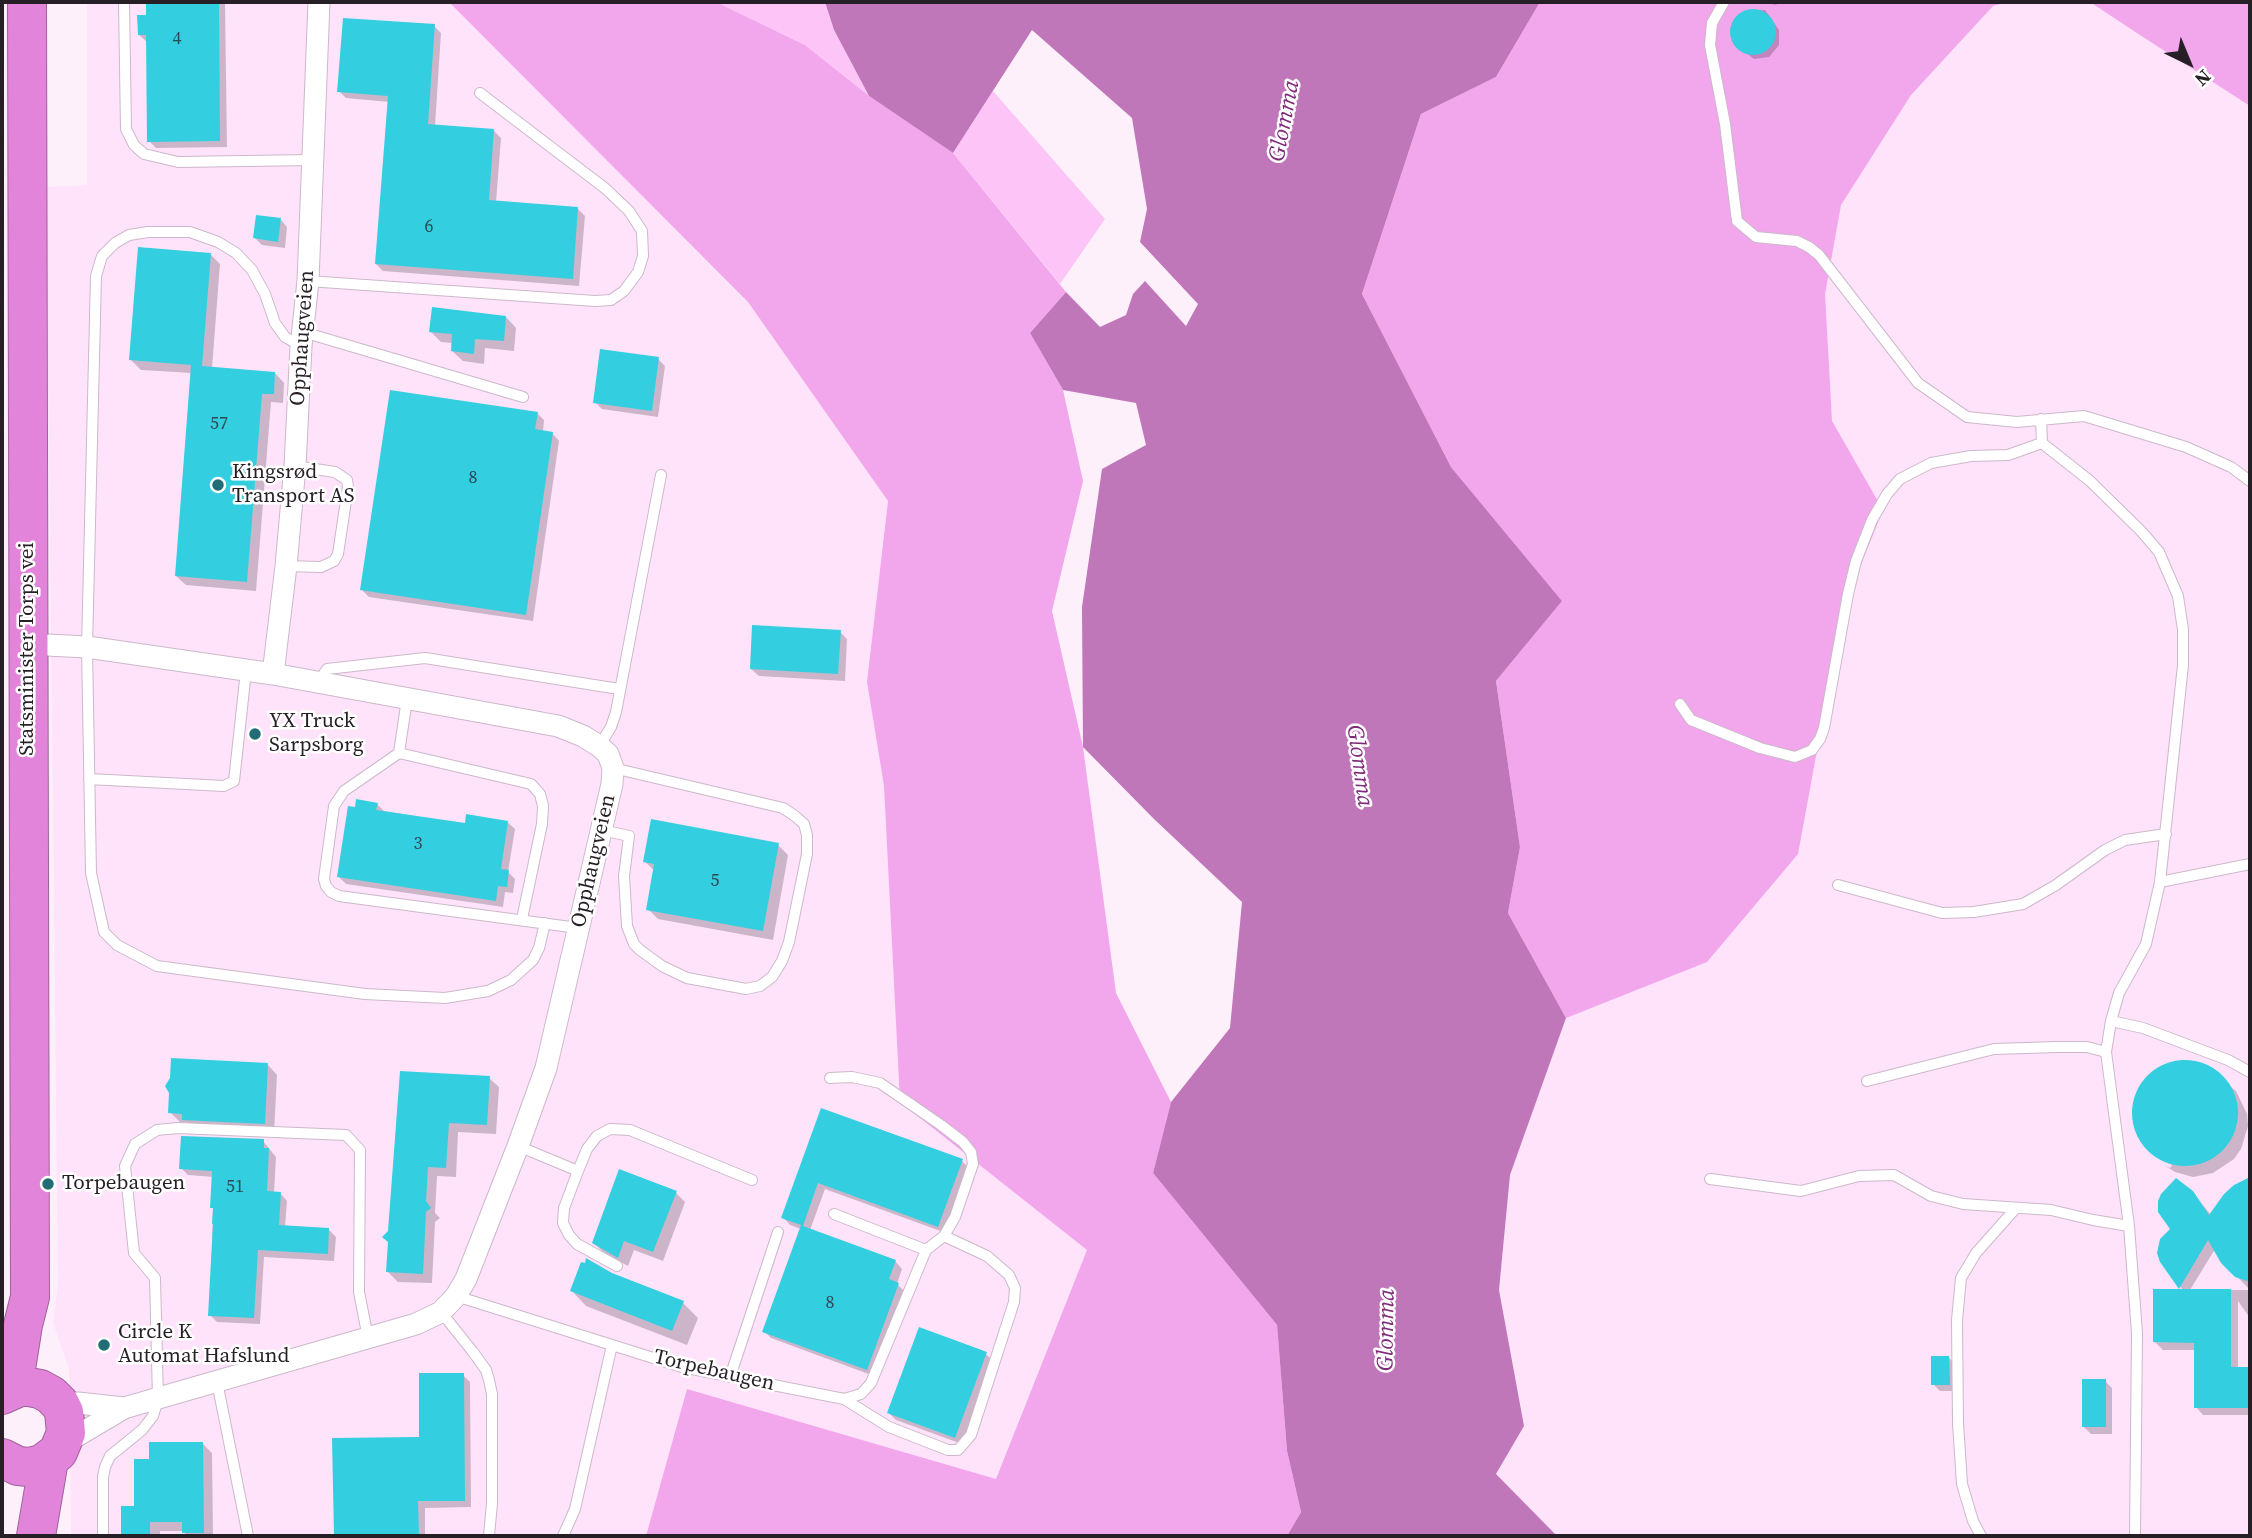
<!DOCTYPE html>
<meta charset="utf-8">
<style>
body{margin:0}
#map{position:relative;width:2252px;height:1538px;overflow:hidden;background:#fdf0fb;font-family:"Source Serif 4",serif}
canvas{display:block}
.frame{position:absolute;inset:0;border:4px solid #271f26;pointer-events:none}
.north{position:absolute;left:2154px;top:28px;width:70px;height:70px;-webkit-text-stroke:5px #fff;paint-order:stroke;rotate:137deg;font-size:19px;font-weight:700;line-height:28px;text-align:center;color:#271f26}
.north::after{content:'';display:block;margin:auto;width:24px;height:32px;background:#271f26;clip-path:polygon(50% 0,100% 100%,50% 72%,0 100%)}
</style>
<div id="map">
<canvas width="2252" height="1538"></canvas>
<div class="frame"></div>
<div class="north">N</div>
</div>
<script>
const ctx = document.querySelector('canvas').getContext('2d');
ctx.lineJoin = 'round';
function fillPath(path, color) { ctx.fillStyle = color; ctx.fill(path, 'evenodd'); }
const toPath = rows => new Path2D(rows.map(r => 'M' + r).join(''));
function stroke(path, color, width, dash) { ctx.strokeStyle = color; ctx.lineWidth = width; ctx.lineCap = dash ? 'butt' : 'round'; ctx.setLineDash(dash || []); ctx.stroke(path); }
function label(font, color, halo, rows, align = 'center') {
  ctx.font = font + ' "Source Serif 4",serif'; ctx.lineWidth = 5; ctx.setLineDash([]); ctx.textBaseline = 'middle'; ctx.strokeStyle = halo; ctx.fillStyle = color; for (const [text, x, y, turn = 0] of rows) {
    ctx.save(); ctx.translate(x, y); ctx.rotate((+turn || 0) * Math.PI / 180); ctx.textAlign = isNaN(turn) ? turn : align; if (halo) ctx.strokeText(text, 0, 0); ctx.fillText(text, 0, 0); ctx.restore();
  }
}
fillPath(toPath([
 [87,2,449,2,748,302,888,501,867,682,884,786,900,1102,1087,1250,996,1479,687,1389,646,1536,71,1536,69,1369,53,1323,58,1283,46,187,87,185],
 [1540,2,2250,2,2250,1536,1557,1536,1496,1475,1524,1426,1499,1290,1510,1175,1566,1018,1496,77]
]), '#ffe3fb');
fillPath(toPath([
 [716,2,825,2,834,30,869,96,805,45],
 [993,91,1105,219,1060,284,953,153]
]), '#fdc4f7');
fillPath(toPath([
 [449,2,716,2,805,45,869,96,953,153,1066,292,1030,333,1063,390,1083,481,1052,611,1083,747,1116,993,1171,1102,1153,1173,1277,1325,1287,1451,1301,1512,1287,1536,646,1536,687,1389,996,1479,1087,1250,900,1102,884,786,867,682,888,501,748,302],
 [1540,2,2007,2,1993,6,1911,95,1841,205,1825,294,1832,421,1883,510,1849,594,1832,669,1798,854,1707,962,1566,1018,1508,913,1520,847,1496,681,1562,601,1451,467,1362,294,1421,114,1496,77],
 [2090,2,2250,2,2250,106,2140,35]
]), '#f2a6eb');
fillPath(toPath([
 [825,2,1540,2,1496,77,1421,114,1362,294,1451,467,1562,601,1496,681,1520,847,1508,913,1566,1018,1510,1175,1499,1290,1524,1426,1496,1474,1557,1536,1287,1536,1301,1512,1287,1451,1277,1325,1153,1173,1171,1102,1230,1028,1242,902,1154,819,1083,747,1082,607,1102,469,1146,445,1136,403,1063,390,1030,333,1066,292,1100,327,1126,315,1133,294,1145,281,1186,326,1198,304,1140,242,1147,209,1132,118,1032,30,953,153,869,96,834,30]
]), '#c077b9');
fillPath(toPath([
 [148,2,225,2,227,147,156,148,149,141,147,42,139,35,148,17],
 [1771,2,1786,2,1774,5],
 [1765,10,1779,30,1779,45,1769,57,1754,59,1737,46,1732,32,1733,25,1742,14,1748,11],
 [434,26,441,33,435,126,494,131,501,138,496,202,577,208,585,216,579,286,383,271,376,264,389,102,346,98,339,91],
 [280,219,287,227,285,248,262,245,255,238],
 [210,254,220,264,212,368,275,373,284,383,283,403,271,402,256,591,186,585,176,576,192,373,141,370,131,360],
 [506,317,516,328,514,351,485,348,484,364,463,361,452,351,453,343,441,342,431,332],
 [658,359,665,366,658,417,602,409,595,402],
 [537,413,544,420,543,432,552,433,559,441,533,621,369,597,362,590],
 [840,632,847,639,845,681,759,676,751,669],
 [377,804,384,811,466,825,507,822,515,829,508,872,515,879,513,893,505,892,503,907,346,884,339,877],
 [778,845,788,855,773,940,658,919,648,909,655,871,645,862],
 [2194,1062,2205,1066,2236,1091,2247,1114,2248,1126,2241,1149,2234,1159,2213,1173,2193,1177,2175,1172,2164,1165,2170,1168,2172,1165,2153,1154,2144,1145,2138,1134,2133,1109,2136,1097,2148,1076,2169,1064],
 [268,1065,277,1075,274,1133,194,1129,187,1122,180,1122,170,1112],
 [401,1073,489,1078,499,1087,496,1134,458,1132,456,1177,437,1176,435,1213,440,1218,435,1222,432,1283,398,1282,388,1272],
 [823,1110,962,1161,969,1168,946,1233,825,1189,810,1230,895,1261,902,1269,897,1284,905,1292,874,1376,771,1338,764,1331,801,1229,790,1225,783,1217],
 [263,1141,276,1157,274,1193,280,1193,287,1201,285,1227,328,1229,336,1237,334,1261,264,1257,260,1324,217,1322,210,1315,214,1177,188,1175,181,1168],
 [2245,1181,2250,1181,2250,1290,2223,1262,2215,1249,2190,1290,2250,1290,2250,1318,2238,1301,2238,1369,2250,1369,2250,1415,2203,1415,2196,1407,2196,1350,2163,1350,2155,1342,2183,1290,2161,1261,2172,1230,2192,1192,2211,1215],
 [676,1193,685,1202,663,1261,634,1250,628,1266,604,1253,594,1243],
 [611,1275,683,1303,698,1318,687,1345,586,1306,572,1291],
 [986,1354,993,1361,962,1444,896,1420,889,1413],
 [1949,1358,1956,1365,1956,1391,1940,1391,1933,1384],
 [463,1375,470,1382,471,1507,425,1508,425,1536,335,1536,334,1439,421,1439],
 [2105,1381,2112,1388,2112,1434,2091,1434,2083,1426],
 [203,1444,212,1453,213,1536,187,1536,183,1531,160,1531,160,1536,123,1536,123,1507,135,1507,150,1460]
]), '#0003');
fillPath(toPath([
 [146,2,219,2,220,141,147,142,146,35,138,35,137,15,146,15],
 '1730 32a23 23 0 1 1 46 0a23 23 0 1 1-46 0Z',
 [343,18,435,24,428,124,494,129,489,200,578,207,573,279,375,264,388,96,337,92],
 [256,215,281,218,278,242,253,238],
 [138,247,211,253,202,366,275,372,274,394,262,394,247,582,175,576,191,365,129,360],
 [432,307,506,316,504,341,475,339,474,354,451,351,452,334,429,332],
 [600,349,659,357,652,411,593,403],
 [390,390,538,412,535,429,553,432,526,615,360,590],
 [752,625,841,630,838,674,750,669],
 [356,799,378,803,376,810,465,823,466,814,508,821,501,869,509,870,507,887,498,886,496,901,337,877,348,806,355,807],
 [651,819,779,843,763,931,646,910,654,864,643,862],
 [171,1058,268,1063,265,1124,182,1120,182,1114,168,1113,169,1093,165,1086,170,1078],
 '2132 1113a53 53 0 1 1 106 0a53 53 0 1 1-106 0Z',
 [400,1071,490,1076,487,1125,449,1123,446,1168,428,1167,426,1201,431,1208,426,1212,423,1274,386,1272,388,1242,382,1237,388,1231],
 [821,1108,963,1159,938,1227,818,1183,803,1226,896,1260,889,1279,899,1283,867,1370,762,1332,801,1225,781,1218],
 [181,1136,264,1139,264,1148,269,1148,267,1191,281,1192,279,1225,329,1228,328,1254,258,1250,254,1318,208,1316,213,1224,212,1224,213,1208,210,1208,212,1171,179,1169],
 [619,1169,677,1191,653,1252,624,1241,618,1258,592,1243],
 [2250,1177,2250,1282,2235,1277,2221,1263,2208,1240,2179,1289,2160,1262,2157,1253,2160,1239,2170,1229,2158,1212,2158,1201,2161,1194,2176,1178,2193,1191,2209,1215,2224,1194,2234,1185],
 [586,1258,612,1273,684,1301,672,1331,570,1291,581,1262,585,1263],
 [2153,1289,2231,1289,2231,1367,2250,1367,2250,1408,2194,1408,2194,1343,2153,1342],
 [919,1327,987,1352,955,1438,887,1413],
 [1931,1356,1949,1356,1950,1385,1931,1385],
 [419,1373,464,1373,465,1501,418,1501,419,1536,334,1536,332,1438,419,1437],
 [2082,1379,2106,1379,2106,1427,2082,1427],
 [149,1442,203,1442,204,1533,182,1533,182,1522,150,1522,150,1536,121,1536,121,1506,134,1506,134,1459,149,1459]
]), '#33cfe0');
const lane = toPath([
 [124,2,126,129,134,145,144,154,178,162,312,160],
 [1724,2,1712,23,1710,45,1725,124,1737,221,1756,237,1797,241,1809,247,1819,255,1918,383,1967,417,2017,422,2084,416,2186,447,2231,467,2250,481],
 [308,281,595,301,611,300,624,291,638,272,643,256,642,231,629,211,606,189,480,93],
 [303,332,523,397],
 [301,346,285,337,275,323,265,294,252,270,236,253,218,242,190,232,148,232,129,235,115,243,102,256,96,276,87,647,91,873,104,932,117,945,157,966,365,994,445,998,488,991,511,980,533,960,539,948,545,923],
 [2041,419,2042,443,2090,481,2142,532,2159,552,2178,596,2183,630,2183,665,2160,882,2146,944,2119,993,2111,1021,2106,1052,2129,1226,2137,1333,2135,1536],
 [286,566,321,567,334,561,338,554,348,487,347,480,335,472,295,466],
 [318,683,327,669,425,658,619,689],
 [407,699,399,753,531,784,540,794,543,806,542,824,522,919],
 [1680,704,1691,720,1760,748,1795,757,1812,750,1820,739,1824,728,1848,594,1856,561,1872,520,1887,494,1900,479,1931,463,1971,456,2008,455,2042,443],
 [599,746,611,727,616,712,661,475],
 [399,753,344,791,334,806,324,879,326,886,331,892,339,896,578,928],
 [89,779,224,786,234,781,246,671],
 [602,830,629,836,624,876,627,926,634,944,640,950,662,966,687,978,746,989,760,986,772,977,782,961,789,942,807,854,807,835,804,824,795,816,783,808,613,768],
 [2160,882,2250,864],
 [1838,885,1942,913,1974,912,2023,904,2056,885,2105,850,2125,840,2166,834],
 [2111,1021,2143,1028,2228,1060,2250,1072],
 [1867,1081,1994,1049,2057,1047,2087,1047,2106,1052],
 [518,1146,578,1171],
 [1710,1179,1801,1191,1859,1176,1894,1175,1931,1196,1963,1204,2051,1210,2093,1220,2129,1226],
 [834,1214,926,1250],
 [617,1266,577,1244,569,1235,563,1223,564,1208,578,1171,587,1149,597,1136,610,1129,630,1130,752,1180],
 [456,1296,682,1367,844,1399,861,1394,871,1383,926,1250,944,1236,955,1217,973,1164,971,1152,963,1142,941,1125,880,1083,852,1077,830,1078],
 [441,1312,473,1352,486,1370,489,1380,492,1394,492,1503,489,1536],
 [730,1377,778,1232],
 [217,1382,248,1536],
 [844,1399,889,1427,948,1450,958,1450,971,1435,1014,1302,1015,1288,1009,1275,987,1256,944,1236],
 [103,1536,103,1477,105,1467,110,1456,142,1430,153,1416,158,1399,155,1278,134,1253,125,1166,135,1144,157,1130,178,1128,346,1135,360,1150,359,1292,368,1338],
 [563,1536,575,1509,612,1345],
 [1981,1536,1973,1521,1962,1484,1958,1423,1957,1320,1961,1278,1976,1253,2016,1208]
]);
const street = toPath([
 [27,644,87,647,273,674,558,726,583,736,599,746,608,754,613,768,612,784,546,1068,518,1146,466,1279,456,1296,441,1312,416,1324,124,1408,63,1444],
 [273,674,286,566,295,466,301,346,308,281,319,2],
 [60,1404,78,1403,124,1408]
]);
const highway = toPath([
 [8,1391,15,1375,23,1325,30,1297,27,2],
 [2,1395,20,1387,29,1387,40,1389,51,1395,60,1404,64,1412,66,1433,58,1452,42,1464,29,1467,18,1466,2,1458],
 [36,1536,49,1460]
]);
stroke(lane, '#ccb8ca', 12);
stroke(street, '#ccb8ca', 23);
stroke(highway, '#a1619b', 40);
stroke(lane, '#fff', 10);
stroke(street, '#fff', 21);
stroke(highway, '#e284da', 38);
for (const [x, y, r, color] of [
 [218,485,7,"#216c75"],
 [255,734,7,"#216c75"],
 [48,1184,7,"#216c75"],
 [104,1345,7,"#216c75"]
]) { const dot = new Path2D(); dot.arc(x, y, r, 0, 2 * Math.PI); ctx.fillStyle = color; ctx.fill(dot); stroke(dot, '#fff', 2.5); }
label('18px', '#2a4b54', null, [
 ["4",177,39],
 ["6",429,227],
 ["57",219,424],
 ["8",473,478],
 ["3",418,844],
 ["5",715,881],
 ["51",235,1187],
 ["8",830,1303]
]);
label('21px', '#271f26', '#fff', [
 ["Opphaugveien",303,338,-86],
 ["Statsminister Torps vei",28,649,-90],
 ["Opphaugveien",594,861,-77],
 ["Torpebaugen",714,1371,13]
]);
label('21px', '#271f26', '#fff', [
 ["Kingsrød",232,473],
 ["Transport AS",232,497],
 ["YX Truck",269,722],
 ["Sarpsborg",269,746],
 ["Torpebaugen",62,1184],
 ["Circle K",118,1333],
 ["Automat Hafslund",118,1357]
], 'left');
label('italic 23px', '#802a7c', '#fff', [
 ["Glomma",1285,121,-79],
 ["Glomma",1359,766,82],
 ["Glomma",1387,1330,-89]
]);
</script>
